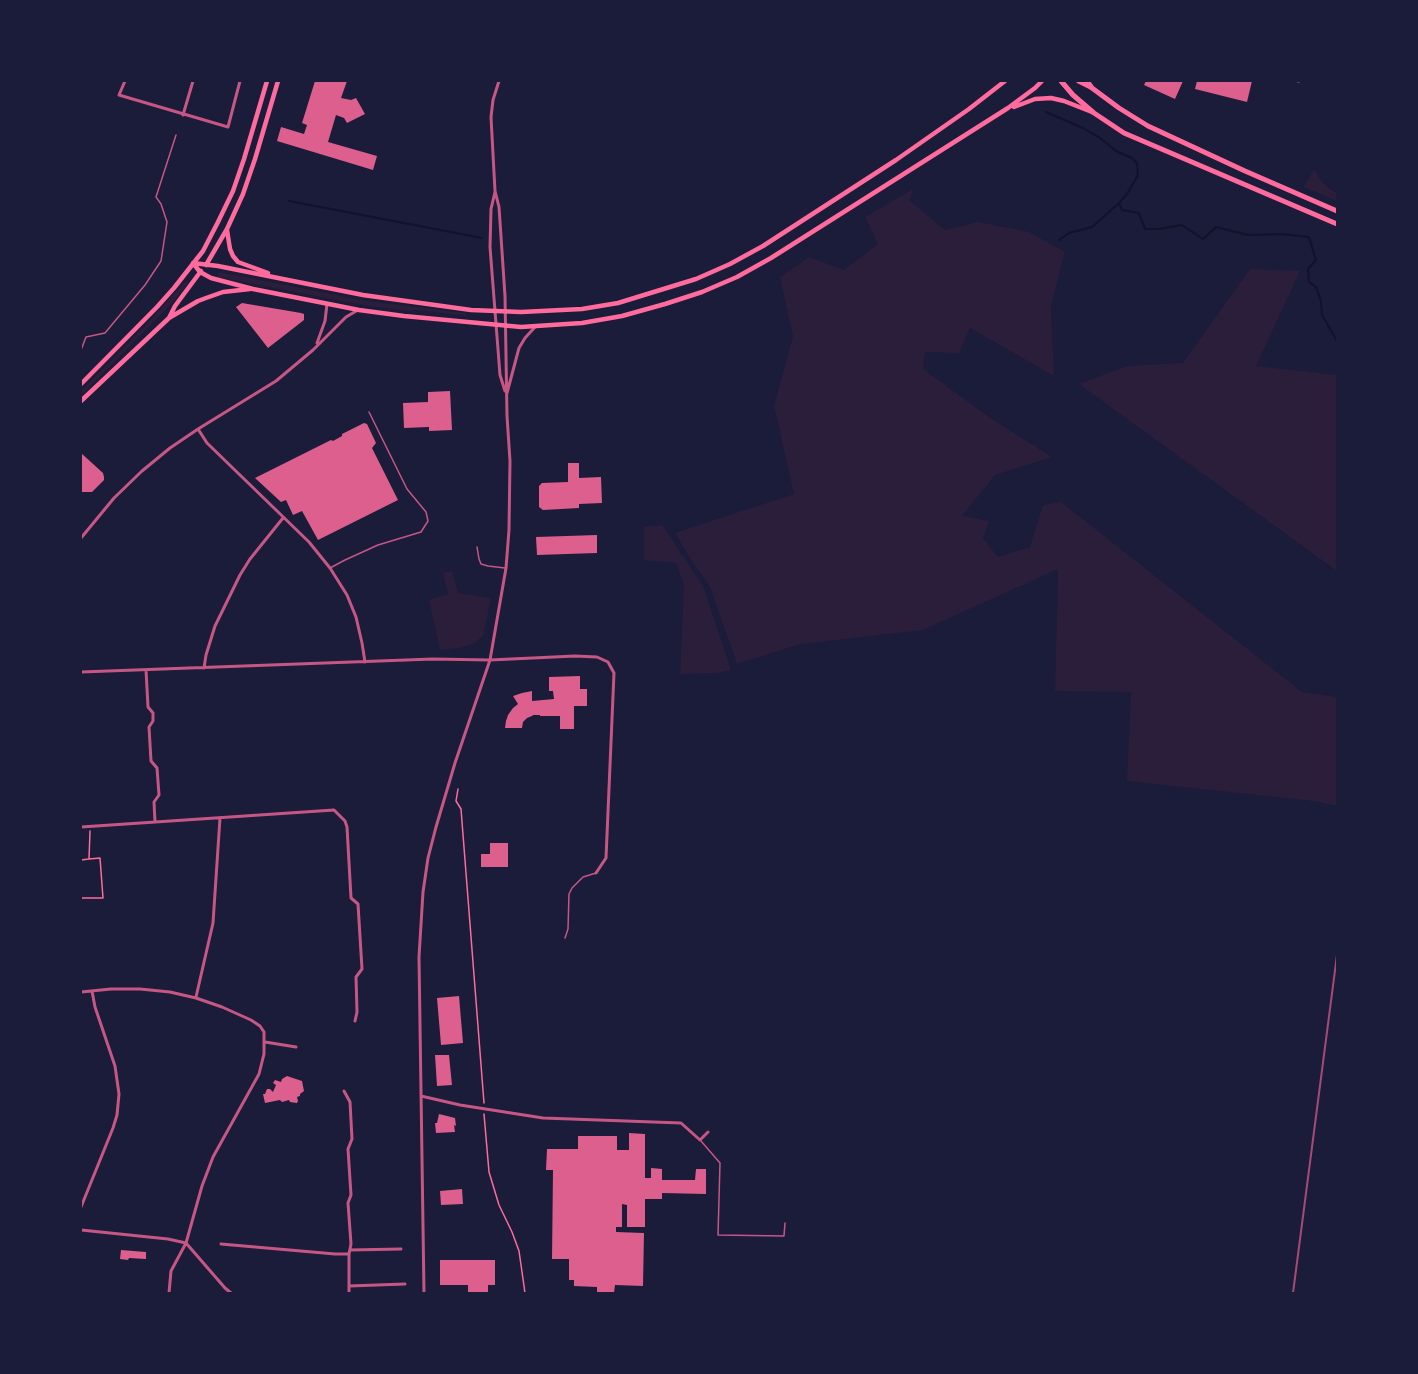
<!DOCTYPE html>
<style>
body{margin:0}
#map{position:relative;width:1418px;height:1374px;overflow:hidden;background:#1b1b3a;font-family:"DejaVu Sans",sans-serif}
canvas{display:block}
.frame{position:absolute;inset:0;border:82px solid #1b1b3a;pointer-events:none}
</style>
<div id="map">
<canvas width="1418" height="1374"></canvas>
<div class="frame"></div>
</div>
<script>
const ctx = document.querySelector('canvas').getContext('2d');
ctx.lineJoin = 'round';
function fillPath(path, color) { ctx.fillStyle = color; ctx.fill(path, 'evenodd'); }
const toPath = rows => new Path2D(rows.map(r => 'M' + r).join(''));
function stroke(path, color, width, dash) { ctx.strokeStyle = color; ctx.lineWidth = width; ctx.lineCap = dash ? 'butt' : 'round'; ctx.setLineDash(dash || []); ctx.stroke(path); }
fillPath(toPath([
 [1314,169,1320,179,1328,188,1337,193,1337,201,1304,187],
 [913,189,910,201,945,230,978,222,1029,232,1065,252,1051,306,1054,376,970,328,959,353,925,352,923,369,993,420,1052,457,995,475,962,516,989,521,983,538,998,557,1030,547,1043,505,1061,502,1302,692,1337,697,1337,806,1314,801,1127,781,1131,692,1055,691,1058,569,923,630,801,644,737,664,710,587,693,563,675,533,794,494,774,406,793,336,780,277,809,257,844,270,878,244,865,217],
 [1250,269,1300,271,1256,366,1337,375,1337,571,1079,384,1127,366,1183,363],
 [219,272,367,301,466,313,466,316,418,310,407,311,363,305,217,277],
 [188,281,189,282,174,301,81,396,81,391,143,328,183,284],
 [662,525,703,586,731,670,717,673,680,674,684,585,676,563,644,560,644,527],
 [452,571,458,593,491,598,483,636,473,644,458,648,440,650,429,600,448,594,443,573]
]), '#2a1e3b');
stroke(toPath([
 [1046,112,1083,128,1100,138,1116,151,1132,158,1137,163,1138,175,1127,194,1119,203,1122,210,1139,213,1145,229,1159,229,1182,225,1203,239,1216,227,1248,235,1281,234,1309,237,1316,260,1308,269,1309,282,1316,287,1321,301,1322,315,1337,341],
 [289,201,482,238],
 [1059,240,1069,233,1092,227,1119,203]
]), '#12122b', 2);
fillPath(toPath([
 [315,81,347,81,341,98,351,100,356,98,365,114,347,123,344,118,336,115,328,142,377,156,373,170,277,141,281,127,304,134,307,125,302,123],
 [1146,81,1183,81,1175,99,1144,85],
 [1197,81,1252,81,1247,102,1195,89],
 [242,303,301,313,304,314,304,320,268,348,236,307],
 [450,391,452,430,429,431,429,427,404,428,403,403,428,402,428,392],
 [364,423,367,424,376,443,372,448,398,500,318,540,302,511,293,515,286,500,281,502,255,478,331,440,333,441,342,436,342,434],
 [81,453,103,473,104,477,104,480,92,492,81,492],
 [568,463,579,463,579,478,601,477,602,503,579,504,579,508,543,510,539,507,539,486,542,483,568,482],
 [597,535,597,553,537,555,536,537],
 [580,676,580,689,587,689,587,706,574,706,574,729,560,729,560,716,540,716,540,715,533,715,532,716,527,718,523,722,522,728,505,728,506,721,508,715,513,708,518,704,513,696,522,693,532,691,532,701,554,699,553,691,549,691,549,677],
 [490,843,508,843,508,867,481,867,481,854,490,854],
 [459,996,463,1043,441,1045,437,998],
 [435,1055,449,1055,452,1085,437,1086],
 [287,1076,302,1081,304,1091,300,1094,300,1096,297,1097,298,1101,297,1103,290,1102,289,1100,282,1102,280,1100,265,1103,263,1094,265,1094,267,1089,270,1089,273,1092,276,1085,273,1083,275,1080,281,1082,282,1079],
 [439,1114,455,1118,456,1126,454,1125,455,1132,436,1133,435,1123,437,1123],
 [629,1133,645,1134,645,1178,651,1178,651,1168,662,1169,662,1180,695,1180,696,1169,706,1169,706,1194,662,1193,662,1199,645,1199,645,1227,627,1227,627,1205,622,1204,622,1227,616,1227,616,1232,644,1233,643,1286,615,1285,614,1293,597,1293,597,1287,574,1286,574,1280,569,1280,569,1259,552,1259,553,1170,546,1170,547,1149,578,1149,578,1136,617,1136,617,1150,629,1150],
 [462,1189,463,1204,441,1205,440,1191],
 [121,1250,146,1252,146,1259,129,1258,128,1260,120,1259],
 [440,1260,495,1260,495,1285,488,1285,488,1293,468,1293,468,1285,440,1285]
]), '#dd5f8e');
stroke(toPath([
 [458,789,456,801,461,809,484,1103],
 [81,860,89,859],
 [81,898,103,898,100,858,89,859,90,831],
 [484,1114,489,1172,499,1205,512,1232,519,1251,525,1293]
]), '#ff6b9d', 1.5);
stroke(toPath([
 [81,350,86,337,105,333,145,285,161,261,167,222,161,204,156,197,176,135],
 [477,547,479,559,481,564,488,566,505,568],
 [330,568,345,560,378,545,421,532,428,521,426,512,407,489,369,412],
 [565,938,568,929,569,894,572,888,583,877,596,873],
 [701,1141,720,1163,718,1235,784,1236,785,1223]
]), '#c65784', 1.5);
stroke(toPath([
 [125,81,119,95,228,127,240,81],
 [1298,81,1299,81],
 [183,115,193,81],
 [495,192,491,209,490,247,500,375,505,391],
 [317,343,325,321,327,304],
 [507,393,519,348,525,338,536,326],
 [198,429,207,443,309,542,330,568,347,595,356,617,362,643,365,662],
 [81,538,114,498,142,471,170,448,198,429,276,381,313,350,346,317,358,310],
 [204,668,206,655,215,626,240,575,250,559,283,518],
 [146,670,148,707,153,713,153,721,149,727,151,761,157,768,159,795,154,802,155,822],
 [81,672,433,659,490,660,575,656,597,657,608,662,614,673,606,858,596,873],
 [81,827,334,810,345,821,347,827,351,898,358,904,362,969,356,977,357,1012,355,1021],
 [81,992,111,989,140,989,170,992,196,998,222,1007,251,1020,260,1026,264,1032,264,1054,259,1074,213,1157,202,1186,186,1243,171,1271,169,1293],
 [196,997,213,923,220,818],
 [265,1042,296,1047],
 [344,1091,350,1102,352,1139,348,1149,351,1195,348,1203,351,1244,349,1254,349,1293],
 [421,1096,460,1105,543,1118,681,1123,700,1140,708,1132],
 [81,1207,113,1128,117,1115,119,1094,115,1066,95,1007,92,991],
 [81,1230,168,1239,186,1243,225,1288,231,1293],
 [221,1244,335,1254,349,1254],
 [350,1250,401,1249],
 [349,1286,405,1284],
 [424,1293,419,957,423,892,428,858,436,827,455,763,490,660,506,568,509,530,510,461,507,416,505,296,499,207,495,191,491,117,493,100,499,81]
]), '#c65784', 3);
stroke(toPath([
 [1078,81,1092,88],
 [1014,107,1035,99,1051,98,1064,101,1092,112],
 [227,230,230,249,233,256,238,262,268,273],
 [193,263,200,272,211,278,253,289,359,310,404,316,521,327,582,323,622,316,665,304,702,292,737,277,771,258,1008,108,1035,88,1042,81],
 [193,263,218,266,363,295,471,310,521,312,582,309,618,303,696,279,730,264,763,246,896,160,969,109,1005,81],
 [206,265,227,229,243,194,255,159,278,81],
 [169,318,198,301,206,298,223,292,250,289],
 [81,384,157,307,174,288,203,251,218,222,233,191,244,159,267,81],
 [81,401,169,318,175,306,201,271]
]), '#ff6b9d', 4.5);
stroke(toPath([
 [1061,81,1073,95,1094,113,1124,133,1337,224],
 [1087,81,1092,88,1119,108,1148,126,1245,171,1337,211]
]), '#ff6b9d', 5);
stroke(toPath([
 [1293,1293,1337,955]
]), '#a44b75', 2);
</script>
